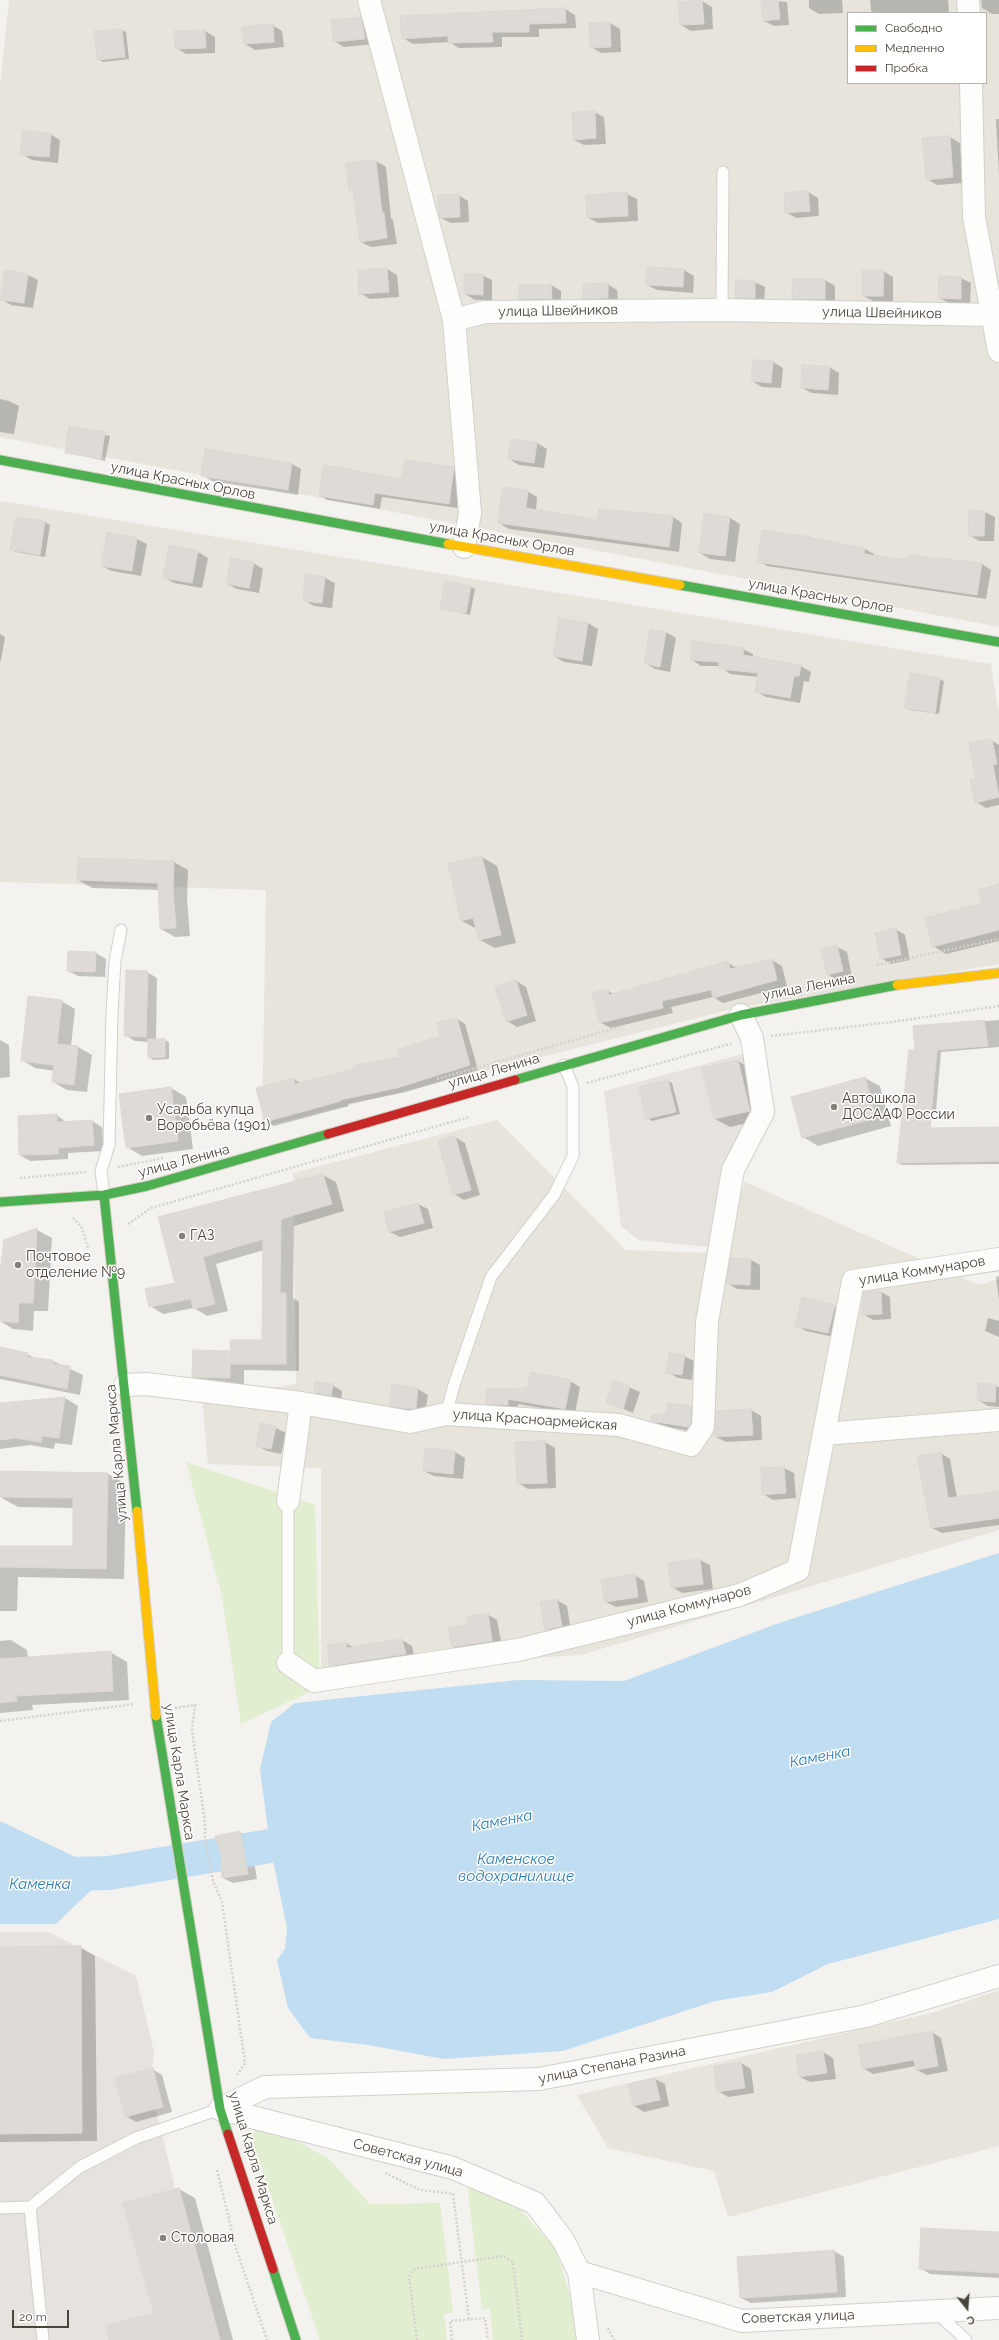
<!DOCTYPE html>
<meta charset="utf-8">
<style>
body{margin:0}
#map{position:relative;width:999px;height:2340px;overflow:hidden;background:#f4f2ee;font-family:Raleway,sans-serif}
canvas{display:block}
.legend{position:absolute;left:847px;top:12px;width:140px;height:72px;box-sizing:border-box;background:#fff;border:1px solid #b7b4b0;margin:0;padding:5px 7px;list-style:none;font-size:12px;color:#4b4439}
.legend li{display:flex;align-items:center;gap:8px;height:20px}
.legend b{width:20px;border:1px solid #b7b4b0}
.north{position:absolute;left:947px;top:2288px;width:40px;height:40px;-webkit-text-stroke:3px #fff;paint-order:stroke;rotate:163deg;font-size:11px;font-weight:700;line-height:16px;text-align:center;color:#4b4439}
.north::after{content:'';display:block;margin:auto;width:14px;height:18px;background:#4b4439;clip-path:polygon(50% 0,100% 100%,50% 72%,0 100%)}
.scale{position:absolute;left:12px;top:2310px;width:57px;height:18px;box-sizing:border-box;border:2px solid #4b4439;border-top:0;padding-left:5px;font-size:12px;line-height:14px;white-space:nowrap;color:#4b4439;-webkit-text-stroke:3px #fff;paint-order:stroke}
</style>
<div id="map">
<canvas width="999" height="2340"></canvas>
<ul class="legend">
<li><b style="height:5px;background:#4caf50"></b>Свободно</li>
<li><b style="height:5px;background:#ffc107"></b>Медленно</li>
<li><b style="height:5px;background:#c62828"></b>Пробка</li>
</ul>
<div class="north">С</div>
<div class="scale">20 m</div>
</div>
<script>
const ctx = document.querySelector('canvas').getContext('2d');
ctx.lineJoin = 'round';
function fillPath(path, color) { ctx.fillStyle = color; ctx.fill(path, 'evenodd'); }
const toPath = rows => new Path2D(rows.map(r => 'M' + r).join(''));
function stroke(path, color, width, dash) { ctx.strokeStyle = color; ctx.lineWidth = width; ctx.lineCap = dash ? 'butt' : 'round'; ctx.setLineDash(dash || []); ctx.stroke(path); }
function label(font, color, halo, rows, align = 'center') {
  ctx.font = font + ' Raleway,sans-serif'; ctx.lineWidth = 3; ctx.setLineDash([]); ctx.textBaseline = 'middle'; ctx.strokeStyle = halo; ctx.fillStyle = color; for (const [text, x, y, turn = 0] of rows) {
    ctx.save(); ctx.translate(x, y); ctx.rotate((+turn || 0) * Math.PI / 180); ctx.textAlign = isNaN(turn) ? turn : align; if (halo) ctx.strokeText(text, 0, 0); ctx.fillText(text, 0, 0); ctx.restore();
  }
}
fillPath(toPath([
 [9,0,999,0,999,627,0,437,0,86],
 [848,13,986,13,986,83,848,83],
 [0,501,991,664,999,716,999,964,737,1008,262,1127,266,890,0,882],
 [497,1120,626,1250,717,1253,745,1182,979,1285,999,1279,999,1530,581,1655,321,1670,321,1468,208,1464,202,1398,296,1384,293,1173],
 [999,1990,999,2146,728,2217,714,2171,608,2148,577,2095,935,2012]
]), '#e7e4dc');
fillPath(toPath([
 [743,1054,754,1114,719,1177,710,1247,639,1240,621,1226,604,1091],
 [0,1932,48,1932,136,1976,154,2052,150,2084,211,2340,0,2340]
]), '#e6e2de');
fillPath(toPath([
 [186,1462,315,1505,320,1687,241,1724,222,1596],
 [270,2126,329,2159,370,2204,440,2203,453,2312,444,2314,447,2340,320,2340,251,2137,258,2127],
 [467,2184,520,2210,556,2249,571,2299,576,2340,493,2340,490,2309,482,2309]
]), '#e1eecf');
fillPath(toPath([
 [999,1553,999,1919,828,1964,772,1992,715,2001,563,2051,444,2059,368,2045,310,2038,288,2008,277,1960,285,1949,287,1928,270,1846,260,1769,271,1722,295,1703,518,1680,624,1681,779,1623],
 [0,1821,109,1873,56,1924,0,1924]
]), '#c0ddf1');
fillPath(toPath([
 [762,0,787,2,789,25,774,26,764,21],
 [809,0,842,0,843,13,819,14,809,8],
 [870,0,948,0,949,12,875,13,871,11],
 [981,0,999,0,999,14,992,14,982,8],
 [702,1,712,7,713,29,691,31,681,25],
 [565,9,575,15,576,28,539,29,539,37,502,37,502,47,459,48,449,42,413,44,403,38,401,17],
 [360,19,371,24,375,44,344,47,334,41],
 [610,23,620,29,621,52,601,53,591,47],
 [272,25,282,31,284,47,255,50,245,44],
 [122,30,126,32,129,59,103,62,98,59],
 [205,31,215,37,215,53,186,54,176,48,175,32],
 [594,112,604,117,606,144,584,145,574,140],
 [996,119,999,119,999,176],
 [50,134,60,140,58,163,32,160,22,154],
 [950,137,960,143,963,183,937,185,927,179],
 [376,161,386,167,391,218,393,220,397,244,371,247,361,242,354,192,350,189],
 [808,192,818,198,819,216,796,218,786,212],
 [627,194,637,199,638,221,598,223,588,218],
 [458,195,468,201,469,222,451,223,441,218],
 [387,269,397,275,399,297,370,299,360,293],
 [684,270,694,276,693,293,657,290,647,285],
 [883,271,893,277,893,301,873,301,863,296],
 [28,275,38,280,33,308,11,305,1,299],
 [482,275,492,280,492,300,475,300,465,294],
 [961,278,971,283,970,304,949,303,939,298],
 [794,280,825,280,835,286,835,305,803,304,793,298],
 [755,282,765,287,764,303,746,303,736,297],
 [607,284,617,290,618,304,594,304,584,298],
 [551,285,561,291,561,304,530,304,520,299,520,286],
 [773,362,783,368,781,388,762,387,752,381],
 [829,367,839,373,838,395,812,393,802,388],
 [0,399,9,401,19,406,14,434,0,432],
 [70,427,110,436,105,461,66,452],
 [537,443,547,449,544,468,519,465,509,459],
 [292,464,301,469,298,495,212,481,202,475],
 [453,468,461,472,457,508,382,497,380,509,327,500,320,495,402,480],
 [527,491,537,497,536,511,598,521,673,517,682,523,679,552,509,529,499,523],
 [985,512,995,517,994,541,979,541,969,535],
 [16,518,45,522,50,525,45,557,16,552,11,550],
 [730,518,740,524,735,562,710,559,700,553],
 [107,533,137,539,147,544,141,576,112,571,102,566],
 [811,538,865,549,874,554,874,556,909,561,909,556,982,564,991,570,986,599,767,566,759,561],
 [198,552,208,558,202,588,174,583,164,577],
 [253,563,263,569,259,593,237,589,227,584],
 [325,578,335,583,332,608,314,606,304,600],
 [471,587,475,589,470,615,441,608],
 [560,619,588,623,598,629,592,666,564,662,554,656],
 [666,632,676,638,670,672,655,669,645,663],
 [0,634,5,637,1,661,0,661],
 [743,649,753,654,753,658,801,666,811,672,809,682,804,681,800,703,766,697,756,691,758,677,730,674,720,666,701,666,692,660],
 [939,679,944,681,939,714,910,710,905,707],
 [991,740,999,745,999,805,986,808,976,802,977,778],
 [482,857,497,866,516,943,495,948,480,940,477,929,462,921],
 [174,862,188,870,187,899,190,936,175,937,161,929,159,890,92,888,78,880],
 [999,885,999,941,946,954,933,946,983,904],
 [895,929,905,935,910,960,891,964,881,958],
 [837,947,847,952,852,977,837,980,827,974],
 [69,952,96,953,106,959,105,977,78,976,68,971],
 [772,960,782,966,787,986,723,1003,713,997,671,1007,673,1013,611,1028,601,1023,607,990,614,995,728,963,737,968],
 [147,972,157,978,156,1040,165,1040,169,1042,169,1059,153,1060,149,1057,149,1042,135,1041,125,1035],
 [516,981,526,987,536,1021,517,1027,507,1021],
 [61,1001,75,1009,71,1046,78,1047,92,1055,87,1092,67,1090,53,1082,55,1071,35,1068,22,1060],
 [457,1019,465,1024,478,1070,406,1092,348,1104,349,1106,274,1126,266,1121,294,1079,301,1084,401,1057,441,1036],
 [999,1020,999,1047,941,1052,936,1111,920,1112,921,1129,999,1128,999,1164,902,1165,898,1163,916,1051,915,1027],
 [0,1040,9,1045,10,1077,0,1078],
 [738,1061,753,1070,764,1119,730,1127,715,1119],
 [865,1078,880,1086,891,1126,818,1146,803,1137],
 [668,1081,672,1083,680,1114,652,1121,647,1118],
 [171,1088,186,1097,193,1149,142,1156,127,1147],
 [57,1115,67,1123,92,1121,102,1127,104,1151,68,1153,68,1159,30,1161,20,1155],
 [455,1137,465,1143,480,1195,464,1200,454,1194],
 [323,1175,336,1182,344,1211,294,1226,293,1298,299,1302,299,1371,244,1370,244,1385,207,1384,193,1377,194,1351,232,1353,263,1341,264,1250,216,1264,228,1311,207,1316,194,1308,163,1314,150,1306,176,1284,160,1218],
 [418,1204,428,1209,433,1228,400,1237,390,1232,385,1213],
 [37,1230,52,1238,48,1311,34,1311,33,1331,13,1329,0,1321,0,1274,5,1241],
 [751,1260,760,1265,760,1290,737,1289,727,1283],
 [999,1276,999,1300,996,1277],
 [881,1292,890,1297,891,1319,873,1320,863,1314],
 [834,1306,844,1312,838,1338,806,1331,796,1325],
 [988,1318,999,1321,999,1337,985,1331],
 [0,1348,27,1354,36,1359,53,1361,83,1375,80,1395,0,1379],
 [684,1356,694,1361,692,1380,678,1378,668,1372],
 [570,1381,580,1387,575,1414,518,1404,518,1411,497,1409,487,1403,528,1389],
 [614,1381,640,1392,633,1413,607,1402],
 [979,1384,999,1387,999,1407,988,1406,978,1400],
 [332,1385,342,1391,341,1401,325,1398,315,1392],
 [393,1386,418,1389,428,1395,425,1413,400,1411,390,1405],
 [65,1398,78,1406,72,1445,55,1443,54,1449,30,1445,0,1449,0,1404],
 [691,1407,701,1412,698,1432,662,1426,652,1420],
 [751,1410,761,1416,762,1440,726,1442,716,1437],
 [276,1428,286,1433,281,1454,267,1451,257,1445],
 [545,1442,555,1448,556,1488,528,1489,518,1483],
 [426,1449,455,1452,465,1458,463,1479,434,1476,424,1471],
 [940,1453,950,1459,957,1498,999,1492,999,1525,942,1533,932,1528],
 [784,1468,794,1473,796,1498,773,1500,763,1494,762,1469],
 [108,1474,126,1484,124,1579,18,1577,17,1611,0,1611,0,1547,74,1547,74,1508,18,1507,0,1497],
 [700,1560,710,1565,713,1589,682,1593,672,1587],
 [634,1575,644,1581,648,1602,616,1607,606,1602],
 [557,1600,567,1606,571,1632,556,1635,546,1629],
 [487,1614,497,1620,502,1646,463,1653,453,1647,469,1626],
 [11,1640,27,1650,28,1658,110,1652,127,1662,129,1700,32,1705,33,1710,0,1713,0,1641],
 [402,1640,412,1646,415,1660,341,1671,331,1665,346,1643,354,1648],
 [240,1832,250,1838,257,1879,233,1883,223,1878],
 [80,1947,95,1956,97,2141,0,2142,0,1948],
 [931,2032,941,2038,948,2071,927,2075,917,2070,916,2066,873,2074,863,2068],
 [823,2052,833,2058,836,2079,810,2082,800,2077],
 [741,2063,751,2069,754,2093,728,2097,718,2091],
 [152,2069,162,2075,172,2112,136,2122,126,2116],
 [655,2079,665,2084,669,2106,644,2112,634,2106],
 [179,2189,195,2198,233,2340,110,2340,155,2314],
 [999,2233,999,2278,930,2274,920,2268],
 [834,2251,844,2257,846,2297,751,2303,741,2298]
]), '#0003');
stroke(toPath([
 [0,1880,30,1875,109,1873,270,1846,317,1844]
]), '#c0ddf1', 34);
const building = toPath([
 [702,0,704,24,680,25,678,2,702,0],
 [761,0,778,0,780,19,763,21,761,0],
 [565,8,566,23,529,24,529,32,492,32,493,42,448,43,448,36,402,39,400,16,565,8],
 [361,17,365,39,333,42,331,20,361,17],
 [610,22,611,47,590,48,589,23,610,22],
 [273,24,274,42,244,44,242,27,273,24],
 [122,29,125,57,97,60,94,31,122,29],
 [205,30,206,48,175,49,174,31,205,30],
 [595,111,596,138,573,140,572,112,595,111],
 [23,131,51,133,49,157,20,155,23,131],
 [950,136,953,177,926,180,922,138,950,136],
 [376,160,382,213,384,213,387,238,360,242,353,190,349,190,346,163,376,160],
 [808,191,810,211,785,213,784,193,808,191],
 [627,192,628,216,587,218,586,195,627,192],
 [459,194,460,217,440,218,437,195,459,194],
 [647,267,684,269,683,287,646,285,647,267],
 [387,268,389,292,359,294,358,270,387,268],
 [5,270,28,274,24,303,0,300,5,270],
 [862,270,884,270,883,296,862,296,862,270],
 [464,274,483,274,483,295,464,294,464,274],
 [939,276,961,277,961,299,938,298,939,276],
 [793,279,825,279,825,299,792,299,793,279],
 [735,280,755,281,755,298,735,298,735,280],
 [608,283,608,298,583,299,583,284,608,283],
 [551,284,552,299,519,299,519,285,551,284],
 [753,360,773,361,771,383,751,381,753,360],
 [802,365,830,366,828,390,801,388,802,365],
 [69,426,105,432,101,459,65,453,69,426],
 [511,439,537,442,534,463,508,459,511,439],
 [205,449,292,463,288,490,201,476,205,449],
 [405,460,454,467,449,504,375,493,373,505,319,496,324,465,402,479,405,460],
 [503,487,528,490,526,508,597,520,599,509,673,516,669,547,498,523,503,487],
 [969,510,985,511,984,536,968,536,969,510],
 [704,513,730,517,725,556,699,553,704,513],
 [16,517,45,521,40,555,10,550,16,517],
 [762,530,811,537,811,538,865,548,864,554,908,560,908,555,982,563,977,595,757,562,762,530],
 [107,532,137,538,132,571,101,566,107,532],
 [169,545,198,551,192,583,163,578,169,545],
 [231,558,254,562,249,588,226,584,231,558],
 [305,574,325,577,322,603,303,601,305,574],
 [445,581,471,586,466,613,440,609,445,581],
 [559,618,588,623,582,661,553,656,559,618],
 [650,629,666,632,660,667,644,664,650,629],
 [692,641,744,648,743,655,801,665,799,676,794,676,790,698,755,692,758,673,719,669,719,662,690,660,692,641],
 [910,673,940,678,935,713,904,708,910,673],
 [992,739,997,764,993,765,999,797,975,803,970,779,976,778,969,743,992,739],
 [482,856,501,935,479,940,473,918,461,921,448,864,482,856],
 [78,858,174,861,173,890,176,928,160,929,158,883,77,880,78,858],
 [999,884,999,930,932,947,925,918,982,903,979,890,999,884],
 [896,928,901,955,880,959,875,933,896,928],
 [837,945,843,971,827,975,821,949,837,945],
 [68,951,96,952,95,972,67,971,68,951],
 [772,959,777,980,713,998,711,990,662,1001,663,1008,600,1023,592,993,607,989,609,995,728,961,730,969,772,959],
 [126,970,148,971,146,1037,124,1036,126,970],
 [516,980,527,1015,506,1022,495,987,516,980],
 [28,996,62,1000,57,1044,78,1046,74,1085,52,1082,54,1065,21,1061,28,996],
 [457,1018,470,1065,397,1088,340,1100,341,1101,265,1122,256,1088,294,1078,295,1084,354,1069,353,1066,399,1057,397,1050,440,1036,437,1023,457,1018],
 [984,1020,988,1046,937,1050,930,1128,999,1127,999,1161,897,1163,909,1050,915,1050,913,1026,984,1020],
 [148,1039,165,1039,165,1057,148,1058,148,1039],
 [738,1060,750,1111,714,1119,702,1068,738,1060],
 [865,1077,876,1118,802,1138,791,1097,865,1077],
 [668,1080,676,1112,646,1119,639,1087,668,1080],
 [171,1087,178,1141,126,1148,119,1094,171,1087],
 [57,1114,57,1122,92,1120,94,1145,58,1148,58,1154,19,1155,18,1116,57,1114],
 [455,1136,471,1190,453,1195,438,1141,455,1136],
 [323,1174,332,1204,281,1219,280,1293,286,1293,286,1364,231,1364,230,1340,262,1340,263,1239,203,1257,215,1304,193,1309,191,1299,149,1307,145,1289,175,1283,158,1217,323,1174],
 [418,1203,424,1223,389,1232,384,1212,418,1203],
 [37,1228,33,1303,19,1303,18,1323,0,1321,0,1273,4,1240,37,1228],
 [731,1258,751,1259,750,1285,726,1284,731,1258],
 [881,1291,882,1314,862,1315,864,1292,881,1291],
 [802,1297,835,1305,828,1333,795,1326,802,1297],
 [0,1347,28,1353,27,1357,53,1360,53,1364,70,1366,67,1389,0,1375,0,1347],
 [193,1350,230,1351,230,1378,192,1377,193,1350],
 [669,1353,685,1355,682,1375,666,1373,669,1353],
 [531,1372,571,1380,565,1409,508,1399,508,1405,486,1404,486,1389,527,1388,531,1372],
 [613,1380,630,1386,623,1409,606,1403,613,1380],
 [315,1382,333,1384,331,1396,314,1392,315,1382],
 [978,1383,996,1384,995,1402,977,1401,978,1383],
 [392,1384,418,1388,416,1408,410,1409,389,1406,392,1384],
 [65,1397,59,1438,42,1436,41,1442,16,1438,0,1440,0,1403,65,1397],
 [668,1403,691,1406,691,1423,688,1427,651,1421,652,1415,666,1414,668,1403],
 [751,1409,753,1435,715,1437,716,1411,751,1409],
 [261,1423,276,1427,271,1449,256,1446,261,1423],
 [545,1441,547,1483,517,1484,515,1442,545,1441],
 [425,1448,455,1451,453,1474,423,1471,425,1448],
 [941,1452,948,1498,999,1491,999,1518,931,1528,917,1456,941,1452],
 [784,1467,786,1493,762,1495,761,1468,784,1467],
 [0,1471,108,1473,106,1569,0,1567,0,1546,73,1546,73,1498,0,1497,0,1471],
 [700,1559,703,1584,671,1588,668,1563,700,1559],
 [635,1574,638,1597,605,1602,601,1580,635,1574],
 [557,1599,562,1626,545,1630,540,1602,557,1599],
 [488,1613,492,1641,452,1647,448,1628,468,1625,466,1617,488,1613],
 [402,1639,406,1654,330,1666,327,1645,346,1642,347,1648,402,1639],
 [111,1651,113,1691,16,1696,17,1701,0,1703,0,1659,111,1651],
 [240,1831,248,1874,222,1878,221,1854,215,1836,240,1831],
 [81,1946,82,2133,0,2134,0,1947,81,1946],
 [932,2031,938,2066,916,2070,914,2060,862,2069,858,2045,932,2031],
 [823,2051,827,2073,799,2077,796,2055,823,2051],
 [741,2062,745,2088,717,2092,714,2066,741,2062],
 [153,2068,163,2107,125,2117,115,2078,153,2068],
 [655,2078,660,2100,633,2106,628,2084,655,2078],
 [179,2188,220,2340,109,2340,106,2326,154,2313,123,2203,179,2188],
 [921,2228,999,2232,999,2273,919,2269,921,2228],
 [834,2250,837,2292,740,2298,737,2257,834,2250]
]);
fillPath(building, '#dedbd6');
stroke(building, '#dcd9d4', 1);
const lane = toPath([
 [722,310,723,172],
 [104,1195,101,1171,109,1145,112,1013,115,961,121,930],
 [446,1414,454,1385,491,1277,554,1195,573,1156,573,1087,564,1065],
 [288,1501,288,1663],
 [30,2207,43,2340],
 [0,2208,30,2207,80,2167,136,2138,220,2109],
 [936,2312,966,2340]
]);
const street = toPath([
 [369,0,454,320,485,312,722,310,994,315],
 [968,0,969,13],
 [971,83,974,217,999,351],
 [454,320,470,513,464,547],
 [125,1385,146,1384,301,1403,410,1422,446,1414,619,1425,691,1445,703,1427,707,1322,733,1170,763,1112,752,1038,741,1015],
 [824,1434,999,1420],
 [288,1501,301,1403],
 [288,1663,314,1681,518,1650,740,1595,798,1570,853,1281,999,1259],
 [220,2109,265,2087,539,2079,866,2016,999,1976],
 [220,2109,453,2168,535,2203,563,2240,579,2272,588,2340],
 [579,2272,742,2321,999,2308]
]);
const fast = toPath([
 [0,460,448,544],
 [680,585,999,642],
 [515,1080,741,1015,897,985],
 [104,1195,137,1511],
 [0,1202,104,1195,147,1186,328,1134],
 [156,1716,220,2109,228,2134],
 [273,2269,296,2340]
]);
const slow = toPath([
 [448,544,680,585],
 [897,985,999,973],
 [137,1511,156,1716]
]);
const jam = toPath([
 [328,1134,515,1080],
 [228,2134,273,2269]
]);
stroke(lane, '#d2d0cb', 13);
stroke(street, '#d2d0cb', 24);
stroke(fast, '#d3cfc5', 11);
stroke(slow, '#d3cfc5', 11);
stroke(jam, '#d3cfc5', 11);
stroke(toPath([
 [877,965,999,939],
 [771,1036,892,1022,999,1006],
 [437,1079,623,1026],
 [587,1083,733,1043],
 [118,1167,164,1158],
 [20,1178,87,1172],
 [73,1218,81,1226,88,1248],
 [128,1224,151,1208,469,1117],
 [175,1708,195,1705,192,1730,205,1823,205,1838,213,1881,222,1902,245,2063,236,2077],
 [0,1721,134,1704],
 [217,2170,236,2248,267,2340],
 [385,2173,420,2190,453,2194,469,2319],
 [608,2328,614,2340],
 [417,2340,409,2277,414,2269,503,2256,513,2262,522,2340],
 [452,2340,450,2321,485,2318,488,2340]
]), '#d3d2cc', 2.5, [2, 2]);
stroke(lane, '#fdfdfc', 11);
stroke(street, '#fdfdfc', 22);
stroke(fast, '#4caf50', 9);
stroke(slow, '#ffc107', 9);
stroke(jam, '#c62828', 9);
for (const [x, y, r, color] of [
 [834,1107,4,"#868178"],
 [149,1118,4,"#868178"],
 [182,1236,4,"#868178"],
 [18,1265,4,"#868178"],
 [163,2238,4,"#868178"]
]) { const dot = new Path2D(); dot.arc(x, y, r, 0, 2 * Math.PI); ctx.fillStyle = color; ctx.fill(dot); stroke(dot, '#fff', 1.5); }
label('14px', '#4b4439', '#fff', [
 ["улица Швейников",558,311,-1],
 ["улица Швейников",882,313,1],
 ["улица Красных Орлов",183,481,11],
 ["улица Красных Орлов",502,539,10],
 ["улица Красных Орлов",821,596,10],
 ["улица Ленина",809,987,-11],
 ["улица Ленина",494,1071,-16],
 ["улица Ленина",184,1161,-15],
 ["улица Коммунаров",922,1271,-9],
 ["улица Красноармейская",535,1420,4],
 ["улица Карла Маркса",117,1453,-95],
 ["улица Коммунаров",689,1606,-15],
 ["улица Карла Маркса",179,1772,81],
 ["улица Степана Разина",612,2065,-11],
 ["улица Карла Маркса",253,2158,73],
 ["Советская улица",408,2158,15],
 ["Советская улица",798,2317,-2]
]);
label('14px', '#4b4439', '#fff', [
 ["Автошкола",842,1099],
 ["ДОСААФ России",842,1115],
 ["Усадьба купца",157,1110],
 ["Воробьёва (1901)",157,1126],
 ["ГАЗ",190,1236],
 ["Почтовое",26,1257],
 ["отделение №9",26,1273],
 ["Столовая",171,2238]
], 'left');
label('italic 15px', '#2e7ab2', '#fff', [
 ["Каменка",820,1757,-11],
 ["Каменка",502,1821,-11],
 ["Каменское",516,1859],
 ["водохранилище",516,1876],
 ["Каменка",40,1884]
]);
</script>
